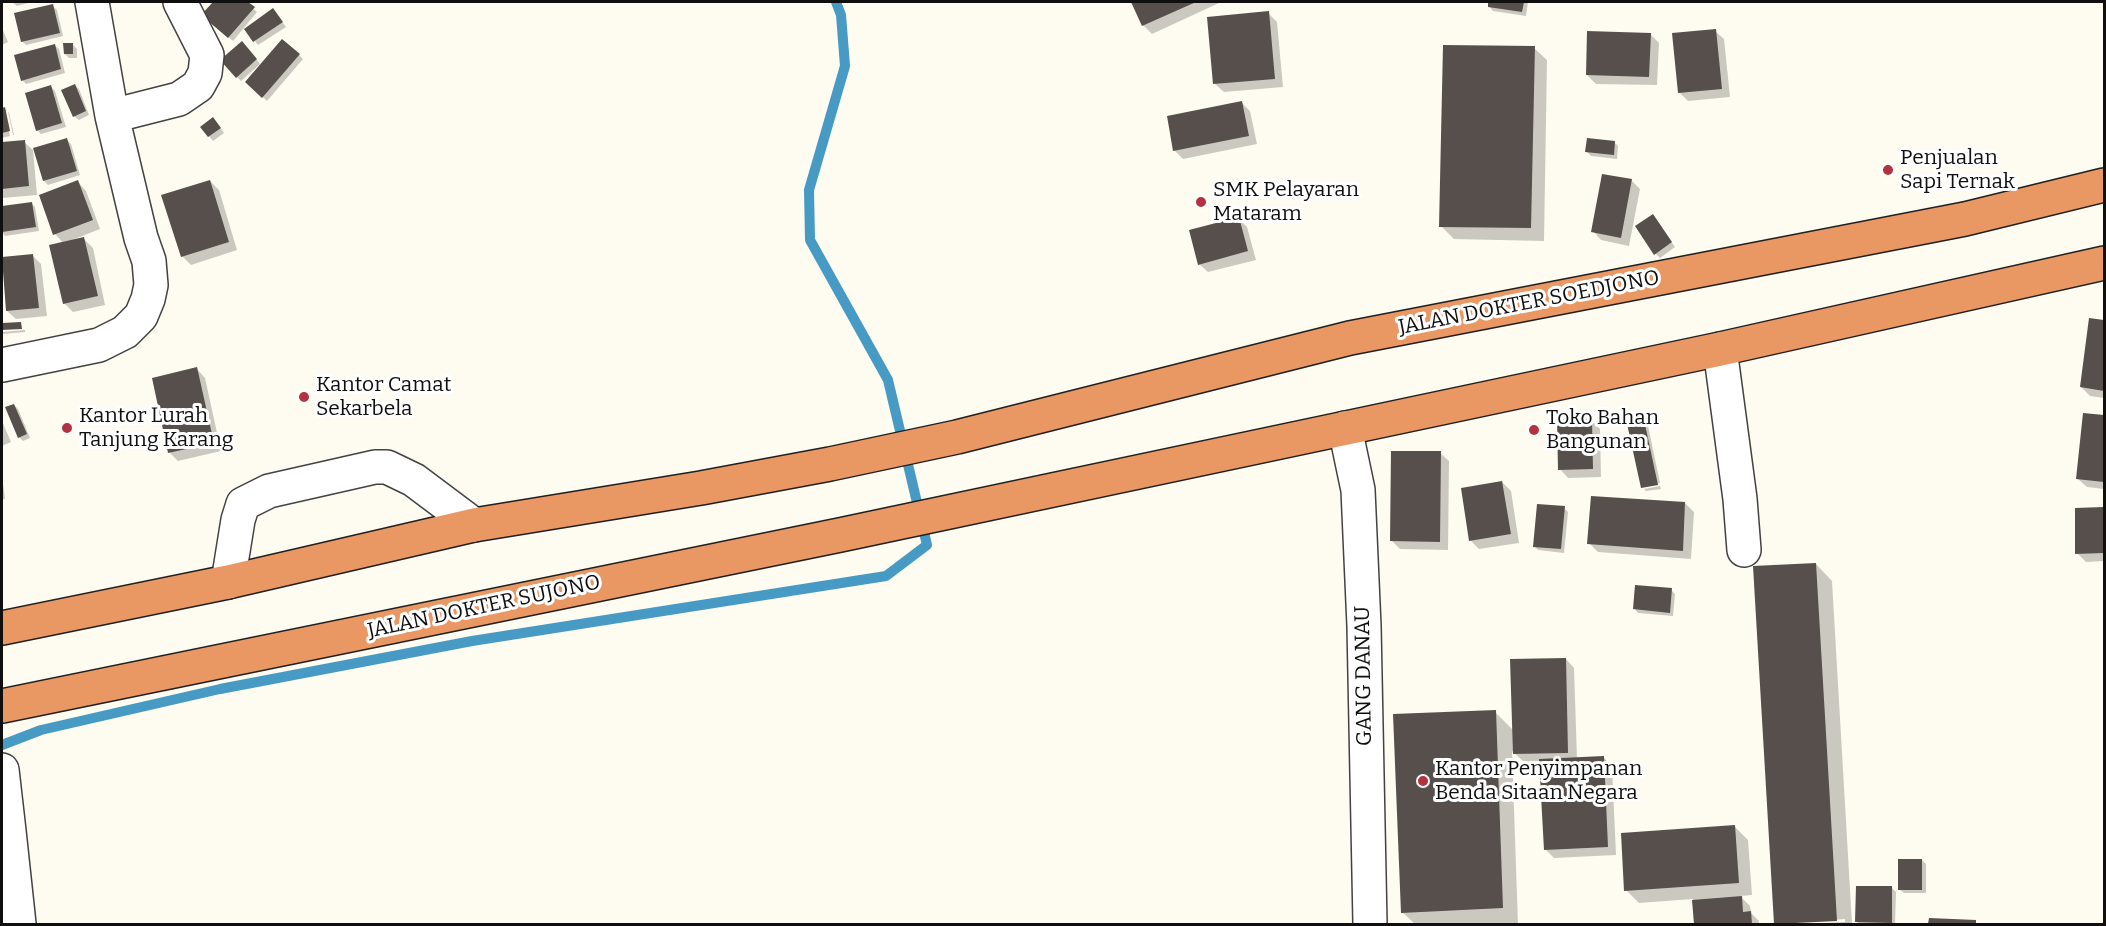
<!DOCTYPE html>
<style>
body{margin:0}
#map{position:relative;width:2106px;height:926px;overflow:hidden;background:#fefbf1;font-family:Bitter,serif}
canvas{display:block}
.frame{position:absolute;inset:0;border:3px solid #0f0f0f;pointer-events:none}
</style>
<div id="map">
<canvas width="2106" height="926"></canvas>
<div class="frame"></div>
</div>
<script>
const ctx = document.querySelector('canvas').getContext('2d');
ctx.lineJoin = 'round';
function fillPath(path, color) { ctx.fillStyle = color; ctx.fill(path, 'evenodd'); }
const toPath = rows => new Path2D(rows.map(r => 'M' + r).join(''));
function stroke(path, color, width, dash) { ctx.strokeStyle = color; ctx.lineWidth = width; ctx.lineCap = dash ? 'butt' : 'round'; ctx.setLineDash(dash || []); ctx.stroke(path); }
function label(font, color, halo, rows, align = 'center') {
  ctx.font = font + ' Bitter,serif'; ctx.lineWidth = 6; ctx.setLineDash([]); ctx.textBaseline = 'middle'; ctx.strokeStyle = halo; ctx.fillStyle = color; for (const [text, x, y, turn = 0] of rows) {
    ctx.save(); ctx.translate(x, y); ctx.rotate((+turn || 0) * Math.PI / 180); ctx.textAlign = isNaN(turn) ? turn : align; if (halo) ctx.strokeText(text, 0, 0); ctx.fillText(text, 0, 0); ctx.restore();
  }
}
fillPath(toPath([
 [12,2,31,2,17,6],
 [215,2,246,2,257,12,233,41,203,15],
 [1133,2,1219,2,1219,3,1152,34,1143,25],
 [1490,2,1528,2,1526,16,1493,11,1489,6],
 [53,6,57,10,63,36,26,45,22,41],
 [273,10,286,27,258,45,246,29],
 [1268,13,1277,22,1283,87,1224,92,1215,84],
 [2,28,8,42,2,45],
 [1715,31,1724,39,1730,97,1688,101,1679,92],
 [1650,34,1659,43,1657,85,1596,84,1587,75],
 [54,45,59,49,65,73,26,84,22,80],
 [73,45,77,49,77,58,69,58,65,54],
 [246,47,260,64,241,81,237,77],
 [1534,48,1547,60,1544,241,1454,239,1441,226],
 [299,55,303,59,267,101,247,82],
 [75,85,79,89,89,115,79,120,74,116],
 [51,87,55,91,66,127,41,134,37,130],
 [1241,102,1250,111,1257,144,1183,159,1175,151,1168,118],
 [2,109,5,109,7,111,4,111,10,136,2,138],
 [8,112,9,113,14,135,13,135],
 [217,123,224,133,213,141,202,128],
 [67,140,71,144,80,175,48,185,44,181],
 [24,142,33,150,37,195,2,198,2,144],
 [1614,142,1618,146,1617,159,1591,156,1587,152],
 [1631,180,1640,189,1629,246,1601,240,1593,231],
 [210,181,219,190,237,250,191,265,182,256],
 [78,182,86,191,100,229,72,240,84,239,93,248,105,305,73,312,64,303,64,244,55,234],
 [31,203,35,207,39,231,5,236,2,232,2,208],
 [1238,218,1247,227,1256,260,1208,272,1199,264],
 [1656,220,1675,247,1660,258,1656,254],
 [33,256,41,264,47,316,16,319,7,311,2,259],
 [2091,320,2104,322,2104,398,2090,396,2081,387],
 [25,330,25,332,2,334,2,332],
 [197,369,205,378,221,451,178,461,170,453],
 [14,405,18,409,30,438,23,441,19,437],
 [2084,415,2104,417,2104,489,2087,487,2078,479],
 [1643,417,1647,421,1660,483,1643,486,1643,488],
 [1591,420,1600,429,1601,477,1568,478,1560,469],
 [2,421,11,442,2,446],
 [1440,453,1449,461,1448,550,1400,549,1392,541],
 [2,475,5,499,2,499],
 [1502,482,1511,491,1519,543,1479,549,1470,540],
 [1660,486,1661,489,1646,491,1644,489],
 [1685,503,1694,512,1691,559,1598,552,1589,543],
 [1564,508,1568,512,1564,553,1538,550,1534,546],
 [2076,509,2104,509,2104,561,2086,562,2077,553],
 [1816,564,1832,581,1852,924,1801,924,1845,922,1845,919,1776,924,1754,568],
 [1671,590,1675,594,1673,616,1638,613,1634,608],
 [1566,659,1574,668,1577,759,1603,757,1612,766,1616,855,1554,858,1546,850,1541,762,1524,762,1512,751,1518,924,1415,924,1402,912,1495,712,1514,731],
 [1735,827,1748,840,1752,895,1740,896,1750,906,1751,913,1759,921,1759,924,1695,924,1693,899,1639,903,1626,890],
 [1922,860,1926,864,1926,893,1904,893,1899,889],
 [1892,888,1896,892,1895,924,1860,924,1857,922],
 [1930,919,1975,922,1978,924,1930,924]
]), '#0003');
stroke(toPath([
 [2,745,41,730,220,689,472,641,886,576,927,545,888,380,810,240,809,190,845,66,841,15,836,2]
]), '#469ac3', 10);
fillPath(toPath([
 [213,2,248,2,255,7,228,38,201,15],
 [1131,2,1196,2,1142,26],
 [1488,2,1524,2,1522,12,1488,7],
 [53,4,60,33,21,42,14,13],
 [273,8,283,22,253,42,244,29],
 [1269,11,1275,79,1213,84,1207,17],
 [1716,29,1722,89,1678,93,1672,33],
 [1587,31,1651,33,1649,77,1586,75],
 [282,39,300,54,262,98,245,82],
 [242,41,257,59,236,78,220,60],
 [63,43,73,43,73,54,64,54],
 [55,44,61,69,21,81,14,55],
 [1443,45,1535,46,1531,228,1439,227],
 [75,84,86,111,73,117,61,90],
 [51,85,62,123,36,131,25,93],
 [1242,101,1249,136,1173,151,1167,116],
 [5,107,10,131,2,133,2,108],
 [213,117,221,128,208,137,200,127],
 [67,138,77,171,43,181,33,148],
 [1587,138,1615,141,1614,155,1585,152],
 [25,140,29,186,2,189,2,142],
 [1602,174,1632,179,1621,238,1591,232],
 [78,180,93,220,53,235,39,195],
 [210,180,229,242,181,257,161,195],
 [32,202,36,227,2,232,2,206],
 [1653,214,1672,242,1654,255,1635,226],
 [1239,217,1248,251,1198,265,1189,230],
 [84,237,98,296,63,304,49,245],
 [33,254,39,308,6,311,2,257],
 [2089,318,2104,320,2104,391,2080,387],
 [21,322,22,329,2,330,2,323],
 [197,367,214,443,168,453,152,378],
 [14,404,27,434,18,438,5,407],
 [2083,413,2104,415,2104,482,2076,479],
 [1643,415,1658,485,1641,488,1626,419],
 [1557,419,1592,419,1593,469,1558,470],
 [1391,451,1441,451,1440,542,1390,541],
 [1502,481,1511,534,1469,541,1461,488],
 [1591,496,1685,502,1683,551,1587,544],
 [1537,504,1565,506,1561,549,1533,547],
 [2104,507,2104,553,2075,554,2075,508],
 [1816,563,1837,921,1774,924,1753,566],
 [1635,585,1672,588,1670,613,1633,609],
 [1566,658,1568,753,1513,754,1510,659],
 [1496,710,1503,908,1401,913,1393,714],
 [1604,756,1608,847,1544,850,1539,759],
 [1735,825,1739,883,1624,891,1621,833],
 [1898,859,1922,859,1922,890,1898,890],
 [1856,886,1892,886,1892,923,1855,922],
 [1742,896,1743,912,1751,911,1752,924,1694,924,1692,900],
 [1929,918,1976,920,1976,924,1928,924]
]), '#564f4c');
const minor = toPath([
 [112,116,179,99,198,86,205,73,207,55,180,2],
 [1720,349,1740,499,1744,550],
 [2,365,99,345,125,332,141,316,148,299,151,285,149,261,141,238,112,116,92,2],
 [1345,428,1358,490,1364,626,1370,924],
 [228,582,238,520,243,504,269,491,375,467,387,467,414,480,474,525],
 [2,770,9,831,2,838],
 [9,831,19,924]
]);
const highway = toPath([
 [2,628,228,582,474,525,701,488,830,464,957,437,1350,338,1965,219,2104,185],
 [2,706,840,535,1720,349,2104,263]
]);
stroke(minor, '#424242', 36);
stroke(highway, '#202020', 36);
stroke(minor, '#fff', 33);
stroke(highway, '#e99864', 33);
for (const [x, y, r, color] of [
 [1888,170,6,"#b43140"],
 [1201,202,6,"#b43140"],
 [304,397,6,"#b43140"],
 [67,428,6,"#b43140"],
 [1534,430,6,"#b43140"],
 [1423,781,6,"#b43140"]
]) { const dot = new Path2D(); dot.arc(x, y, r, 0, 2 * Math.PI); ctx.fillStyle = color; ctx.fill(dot); stroke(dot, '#fff', 2); }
label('21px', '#0f0f0f', '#fff', [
 ["Penjualan",1900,158],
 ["Sapi Ternak",1900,182],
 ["SMK Pelayaran",1213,190],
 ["Mataram",1213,214],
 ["Kantor Camat",316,385],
 ["Sekarbela",316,409],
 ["Kantor Lurah",79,416],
 ["Tanjung Karang",79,440],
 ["Toko Bahan",1546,418],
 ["Bangunan",1546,442],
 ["Kantor Penyimpanan",1435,769],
 ["Benda Sitaan Negara",1435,793]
], 'left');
label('21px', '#0f0f0f', '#fff', [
 ["JALAN DOKTER SOEDJONO",1529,303,-11],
 ["JALAN DOKTER SUJONO",484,607,-12],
 ["GANG DANAU",1364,676,-91]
]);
</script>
